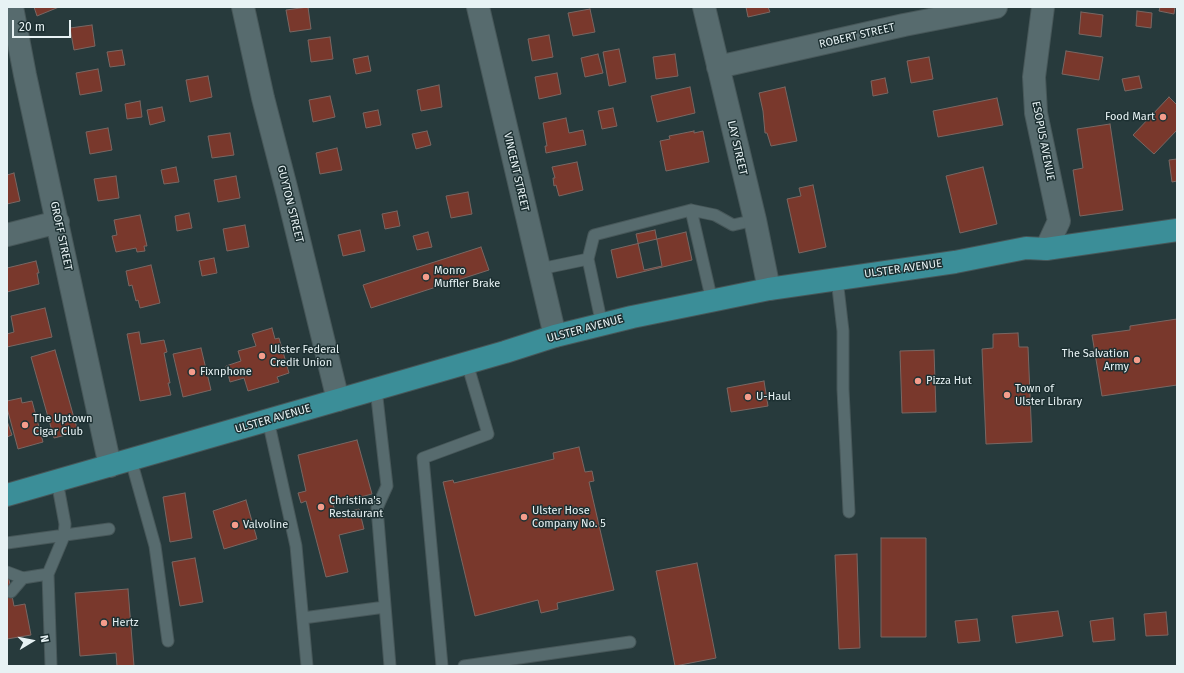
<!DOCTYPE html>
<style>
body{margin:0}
#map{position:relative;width:1184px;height:673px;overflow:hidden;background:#273a3c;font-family:"Fira Sans",sans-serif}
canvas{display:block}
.frame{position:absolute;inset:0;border:8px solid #e7f2f4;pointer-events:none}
.north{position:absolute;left:12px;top:621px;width:40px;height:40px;-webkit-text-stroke:3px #1d3032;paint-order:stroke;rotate:80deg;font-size:11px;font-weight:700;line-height:16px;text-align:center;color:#e7f2f4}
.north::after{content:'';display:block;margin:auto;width:14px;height:18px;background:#e7f2f4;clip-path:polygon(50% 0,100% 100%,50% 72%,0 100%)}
.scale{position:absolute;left:12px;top:20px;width:59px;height:18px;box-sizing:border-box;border:2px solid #e7f2f4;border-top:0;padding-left:5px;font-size:12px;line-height:14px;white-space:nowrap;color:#e7f2f4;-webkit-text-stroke:3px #1d3032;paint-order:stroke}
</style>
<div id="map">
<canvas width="1184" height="673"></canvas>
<div class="frame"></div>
<div class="north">N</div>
<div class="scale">20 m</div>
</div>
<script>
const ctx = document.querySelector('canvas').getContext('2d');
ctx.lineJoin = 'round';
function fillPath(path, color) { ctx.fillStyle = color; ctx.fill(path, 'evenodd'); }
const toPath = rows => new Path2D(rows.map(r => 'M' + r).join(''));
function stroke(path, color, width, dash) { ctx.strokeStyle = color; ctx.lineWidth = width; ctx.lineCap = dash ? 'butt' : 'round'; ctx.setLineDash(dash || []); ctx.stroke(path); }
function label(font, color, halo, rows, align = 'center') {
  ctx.font = font + ' "Fira Sans",sans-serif'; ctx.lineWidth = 3; ctx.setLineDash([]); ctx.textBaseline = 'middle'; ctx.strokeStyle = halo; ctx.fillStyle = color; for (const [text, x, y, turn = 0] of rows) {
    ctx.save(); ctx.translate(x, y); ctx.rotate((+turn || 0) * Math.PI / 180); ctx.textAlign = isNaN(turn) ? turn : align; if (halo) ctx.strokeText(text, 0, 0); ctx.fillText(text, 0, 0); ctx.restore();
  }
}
const building = toPath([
 [34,7,59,7,37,16,34,7],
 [308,7,311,29,290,32,286,10,308,7],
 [746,7,768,7,770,12,748,17,746,7],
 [1160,7,1175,7,1174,14,1159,11,1160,7],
 [590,9,595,32,573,36,568,13,590,9],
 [1137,11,1152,13,1151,28,1136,26,1137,11],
 [1081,12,1103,15,1101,37,1079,34,1081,12],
 [92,25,95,46,74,50,70,28,92,25],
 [549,35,553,57,532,61,528,39,549,35],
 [330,37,333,59,311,62,308,40,330,37],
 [619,49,626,82,609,86,603,52,619,49],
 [122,50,125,65,110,67,107,52,122,50],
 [1066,51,1103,57,1099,80,1062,74,1066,51],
 [598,54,603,73,585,77,581,58,598,54],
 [675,54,678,76,656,79,653,57,675,54],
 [368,56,371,71,356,74,353,59,368,56],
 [929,57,933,79,911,83,907,61,929,57],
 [98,69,102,91,80,95,76,73,98,69],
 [557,73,561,94,539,99,535,77,557,73],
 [208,76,212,97,190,102,186,80,208,76],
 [1139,76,1142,88,1125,91,1122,79,1139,76],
 [885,78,888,93,873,96,871,81,885,78],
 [439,85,442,107,421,111,417,90,439,85],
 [690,87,695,113,657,122,651,96,690,87],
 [785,87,797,141,771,146,767,133,765,133,763,111,759,93,785,87],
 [330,96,335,117,313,122,309,100,330,96],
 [1169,97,1177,105,1177,130,1154,154,1133,135,1169,97],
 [997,98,1003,125,938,137,933,111,997,98],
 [140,101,142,117,127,119,125,104,140,101],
 [162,107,165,121,150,125,147,110,162,107],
 [613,108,617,126,602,129,598,111,613,108],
 [378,110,381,125,366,128,363,113,378,110],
 [566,118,569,133,583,130,586,145,546,153,545,146,547,146,543,123,566,118],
 [1110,124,1123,210,1080,216,1073,170,1083,168,1077,129,1110,124],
 [108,128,112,150,90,154,86,132,108,128],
 [427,131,431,145,416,149,412,134,427,131],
 [694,131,694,133,703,131,709,162,666,171,660,141,670,139,669,136,694,131],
 [230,133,234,155,212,158,208,136,230,133],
 [337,148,342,170,320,174,316,153,337,148],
 [1177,159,1177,181,1172,182,1169,160,1177,159],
 [577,162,583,190,559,196,556,185,554,186,553,178,555,178,552,167,577,162],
 [176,167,179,182,164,184,161,170,176,167],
 [983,167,997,224,960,233,946,176,983,167],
 [14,173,20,201,7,204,7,175,14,173],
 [116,176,119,198,98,201,94,179,116,176],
 [236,176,240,198,218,202,214,180,236,176],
 [813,185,826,247,799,253,787,199,801,196,799,188,813,185],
 [468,192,472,214,451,218,446,196,468,192],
 [397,211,400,226,385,229,382,214,397,211],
 [189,213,192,228,177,231,175,216,189,213],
 [140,215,147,246,144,246,145,251,137,252,136,248,116,252,112,236,117,235,114,220,140,215],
 [245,225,249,247,227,251,223,229,245,225],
 [360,230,365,251,343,256,338,235,360,230],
 [655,230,662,266,644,270,636,234,655,230],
 [428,232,432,247,417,250,413,236,428,232],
 [686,232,692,260,617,278,611,250,686,232],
 [481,247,489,270,371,308,363,285,481,247],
 [214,258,217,273,202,276,199,261,214,258],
 [36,261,39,273,37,273,39,284,7,292,7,268,36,261],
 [151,265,160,303,140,308,138,300,136,301,132,285,129,286,126,271,151,265],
 [45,308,52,337,7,347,7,334,14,332,11,316,45,308],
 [1177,319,1177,385,1102,396,1092,335,1130,330,1130,326,1177,319],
 [272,328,275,339,279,338,289,373,277,377,279,382,248,391,244,378,230,382,226,366,241,361,238,351,256,346,252,334,272,328],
 [139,332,141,344,164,340,167,352,164,353,170,383,168,383,171,395,140,401,127,334,139,332],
 [1018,333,1019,347,1028,347,1032,442,986,444,982,349,993,348,993,334,1018,333],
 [201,348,211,390,183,397,173,354,201,348],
 [55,350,78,432,54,438,31,357,55,350],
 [934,350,936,412,902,413,900,351,934,350],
 [764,381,768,406,731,412,727,388,764,381],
 [21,398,22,403,32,401,43,442,18,449,7,408,7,401,21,398],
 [7,421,12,435,7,437,7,421],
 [357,440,372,494,333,504,336,515,359,509,364,529,339,535,348,572,326,577,306,501,301,503,298,493,306,491,298,455,357,440],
 [579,447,585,472,592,471,594,481,589,482,614,590,557,603,558,609,541,613,538,600,475,616,443,482,453,480,454,483,554,459,553,453,579,447],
 [185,493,192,538,170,542,163,497,185,493],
 [246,500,257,539,224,549,213,511,246,500],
 [881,538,926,538,926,637,881,637,881,538],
 [857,554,860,648,839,649,835,555,857,554],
 [195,558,203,602,180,606,172,562,195,558],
 [697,563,716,658,675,666,656,571,697,563],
 [7,569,14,606,25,604,31,635,7,639,7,569],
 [128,589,134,666,117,666,116,653,80,656,75,593,128,589],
 [1058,611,1063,636,1016,643,1012,616,1058,611],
 [1166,612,1168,635,1146,636,1144,614,1166,612],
 [1113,618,1115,640,1093,642,1090,621,1113,618],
 [977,619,980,641,958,643,955,621,977,619]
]);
fillPath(building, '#79382c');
stroke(building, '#796763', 1);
const lane = toPath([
 [691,210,712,301],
 [588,259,602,325],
 [540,269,588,259,594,235,691,210,715,215,733,225,755,220],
 [837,279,843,331,843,389,849,512],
 [376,389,387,486,377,508,390,666],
 [268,420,296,546,307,666],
 [131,460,155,546,168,641],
 [7,543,109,529],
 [7,572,23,578],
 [11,592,23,578,48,574],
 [303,618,385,607],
 [51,666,48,574,64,536,65,524,57,481],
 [442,666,423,458,488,434,467,363],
 [464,666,630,642]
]);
const street = toPath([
 [12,7,25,75,110,466],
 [243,7,263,98,288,195,338,400],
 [478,7,555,336],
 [704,7,755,220,769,289],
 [1043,7,1034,77,1036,113,1059,221,1046,249],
 [718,67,904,25,996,7],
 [7,235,58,222]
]);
const primary = toPath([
 [7,495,505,352,555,336,632,317,769,289,955,262,1026,248,1046,249,1177,230]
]);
stroke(lane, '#475759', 13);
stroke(street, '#475759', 24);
stroke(primary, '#475759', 24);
stroke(lane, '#576b6e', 11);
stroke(street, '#576b6e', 22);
stroke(primary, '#3b8e98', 22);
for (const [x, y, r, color] of [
 [1163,117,4,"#f49d8c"],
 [426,277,4,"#f49d8c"],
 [262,356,4,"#f49d8c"],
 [1137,360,4,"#f49d8c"],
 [192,372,4,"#f49d8c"],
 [918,381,4,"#f49d8c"],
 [1007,395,4,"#f49d8c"],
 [748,397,4,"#f49d8c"],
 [25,425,4,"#f49d8c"],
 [321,507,4,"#f49d8c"],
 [524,517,4,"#f49d8c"],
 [235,525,4,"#f49d8c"],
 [104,623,4,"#f49d8c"]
]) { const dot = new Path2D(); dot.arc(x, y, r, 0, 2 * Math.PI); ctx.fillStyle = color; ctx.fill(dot); stroke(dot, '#1d3032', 1.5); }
label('11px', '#e7f2f4', '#1d3032', [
 ["ROBERT STREET",857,36,-13],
 ["ESOPUS AVENUE",1043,141,79],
 ["LAY STREET",737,148,77],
 ["VINCENT STREET",516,172,77],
 ["GUYTON STREET",290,204,76],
 ["GROFF STREET",61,236,78],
 ["ULSTER AVENUE",903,269,-8],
 ["ULSTER AVENUE",585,329,-15],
 ["ULSTER AVENUE",273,419,-16]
]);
label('11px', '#e7f2f4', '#1d3032', [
 ["Food Mart",1155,117,"right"],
 ["Monro",434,271],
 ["Muffler Brake",434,284],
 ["Ulster Federal",270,350],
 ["Credit Union",270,363],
 ["The Salvation",1129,354,"right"],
 ["Army",1129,367,"right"],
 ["Fixnphone",200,372],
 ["Pizza Hut",926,381],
 ["Town of",1015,389],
 ["Ulster Library",1015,402],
 ["U-Haul",756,397],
 ["The Uptown",33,419],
 ["Cigar Club",33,432],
 ["Christina's",329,501],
 ["Restaurant",329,514],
 ["Ulster Hose",532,511],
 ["Company No. 5",532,524],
 ["Valvoline",243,525],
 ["Hertz",112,623]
], 'left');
</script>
